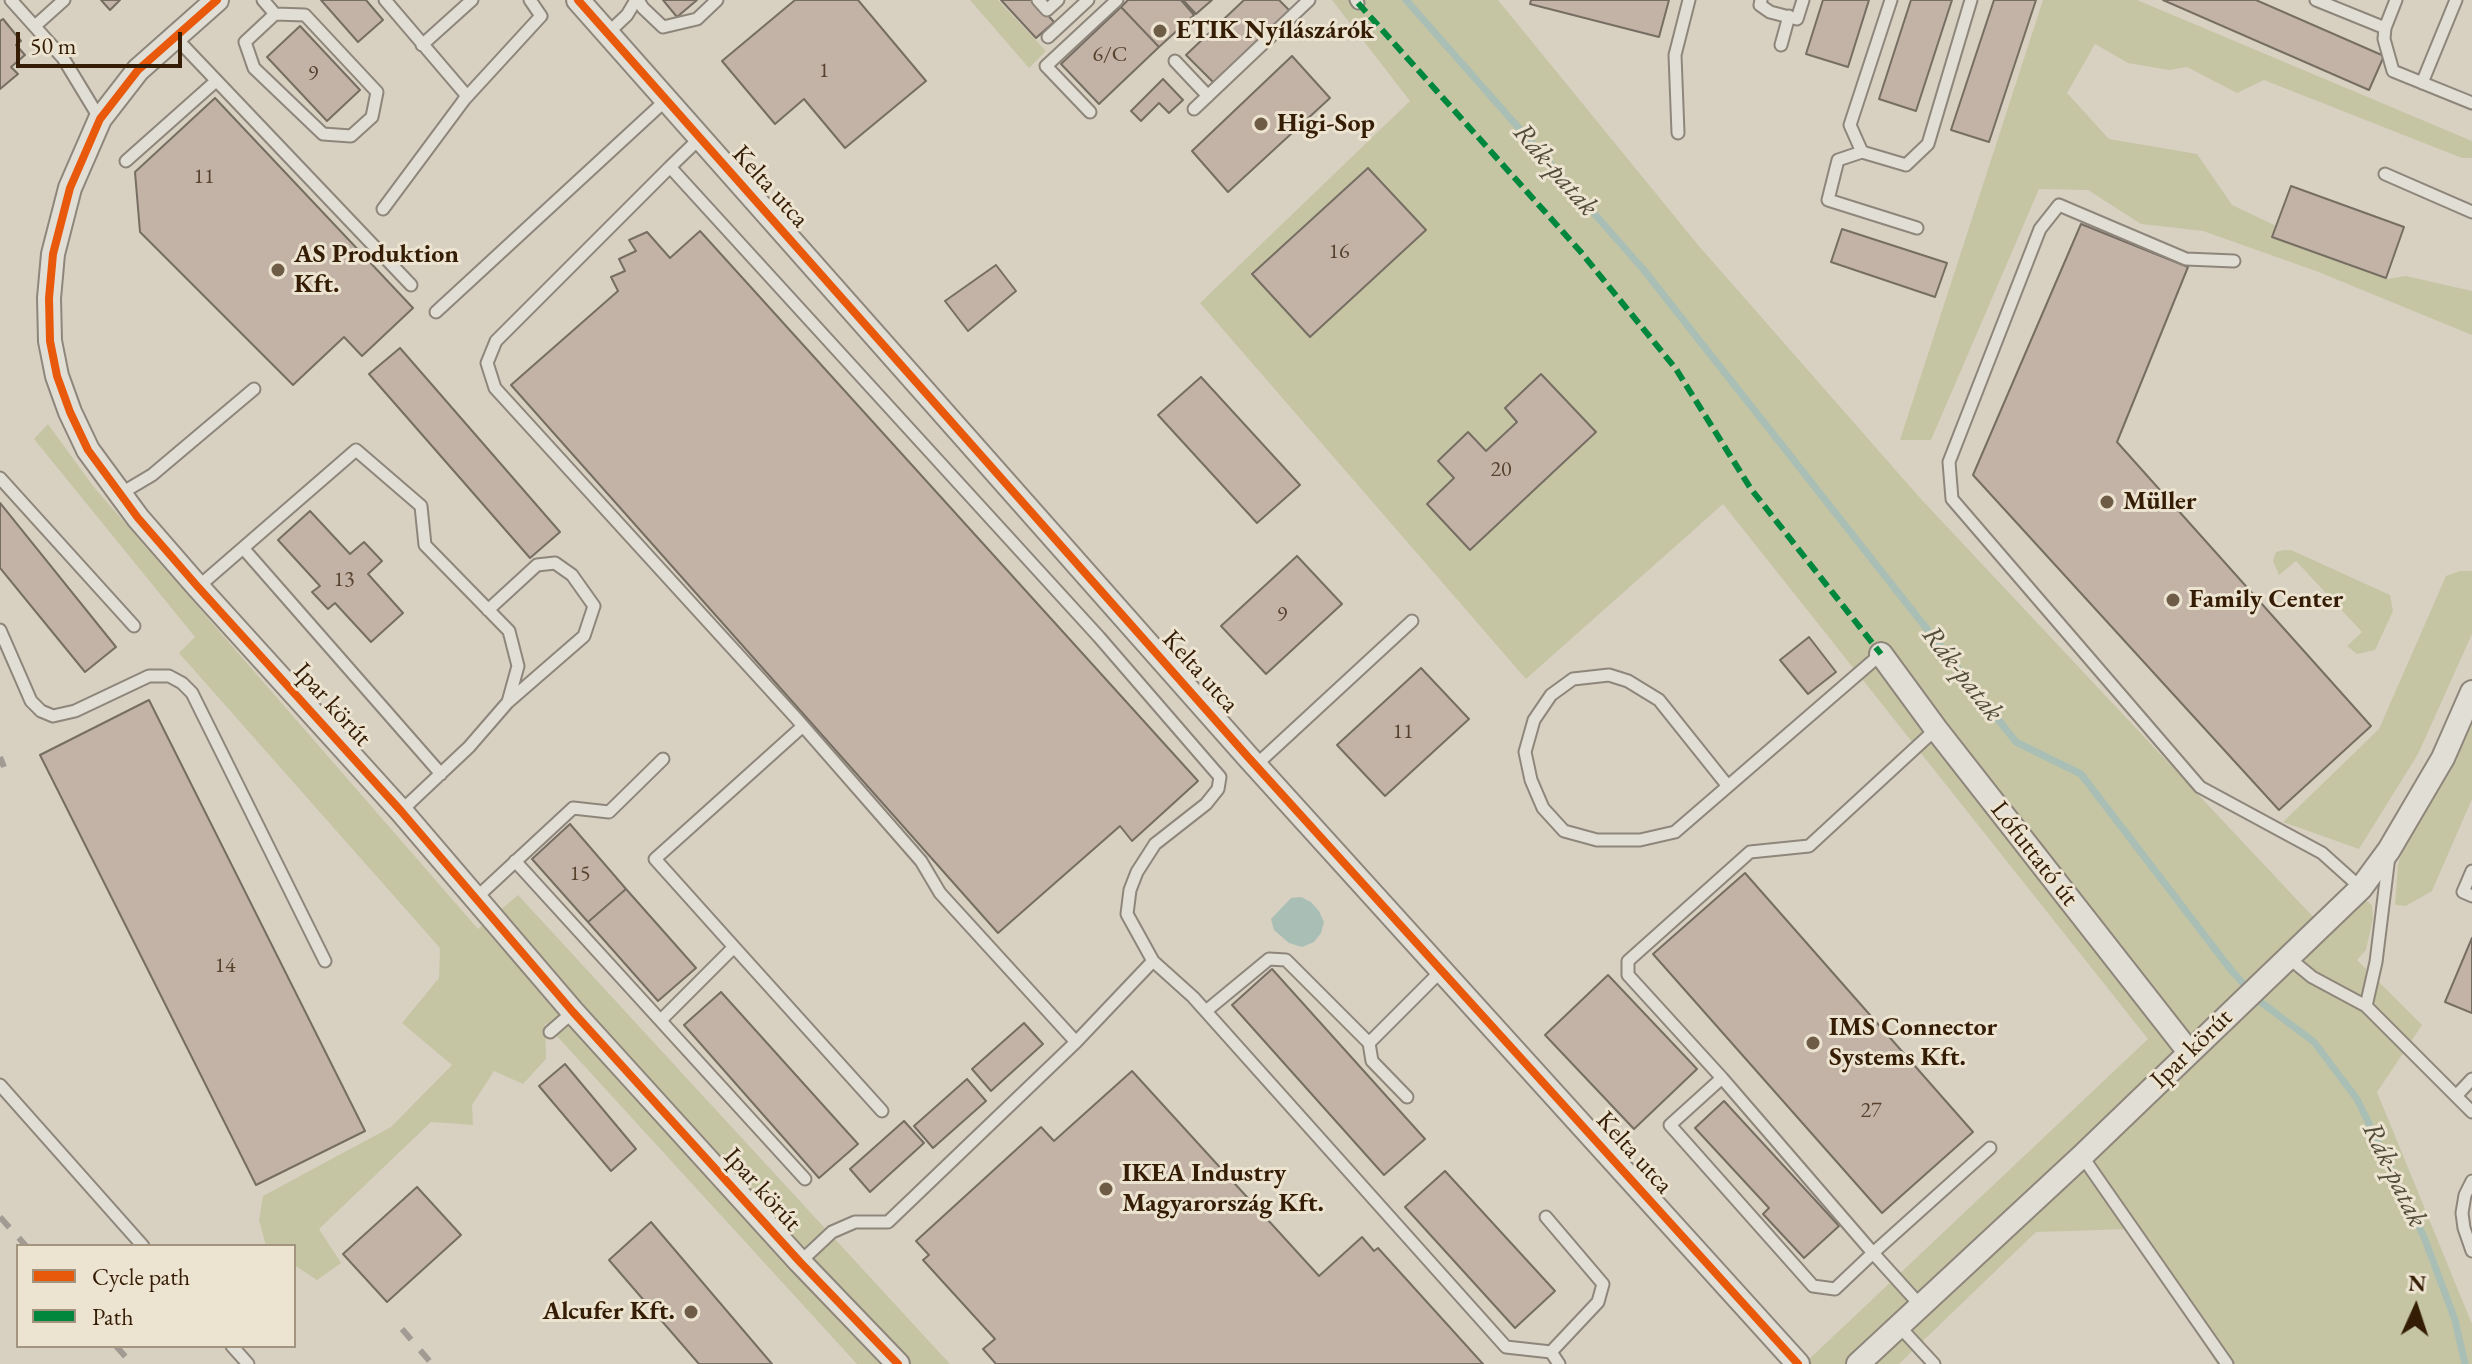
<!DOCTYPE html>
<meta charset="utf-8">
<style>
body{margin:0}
#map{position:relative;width:2472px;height:1364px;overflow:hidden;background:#d8d0c1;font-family:"EB Garamond",serif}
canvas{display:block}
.legend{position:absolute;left:16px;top:1244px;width:280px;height:104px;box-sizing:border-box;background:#ece3d0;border:2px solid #a3947f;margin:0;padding:10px 14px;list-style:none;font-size:24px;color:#351d05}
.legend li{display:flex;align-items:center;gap:16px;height:40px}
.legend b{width:40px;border:2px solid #a3947f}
.north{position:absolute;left:2376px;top:1268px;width:80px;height:80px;-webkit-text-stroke:6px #ece3d0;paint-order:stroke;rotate:3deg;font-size:22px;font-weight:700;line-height:32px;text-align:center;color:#351d05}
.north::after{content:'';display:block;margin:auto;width:28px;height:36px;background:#351d05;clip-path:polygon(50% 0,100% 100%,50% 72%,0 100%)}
.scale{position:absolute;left:16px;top:32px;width:166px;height:36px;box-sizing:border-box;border:4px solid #351d05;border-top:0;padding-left:10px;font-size:24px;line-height:28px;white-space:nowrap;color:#351d05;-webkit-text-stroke:6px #ece3d0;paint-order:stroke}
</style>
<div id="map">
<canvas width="2472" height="1364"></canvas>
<ul class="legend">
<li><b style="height:10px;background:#e8590c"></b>Cycle path</li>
<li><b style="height:10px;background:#00873e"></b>Path</li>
</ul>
<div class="north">N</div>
<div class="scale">50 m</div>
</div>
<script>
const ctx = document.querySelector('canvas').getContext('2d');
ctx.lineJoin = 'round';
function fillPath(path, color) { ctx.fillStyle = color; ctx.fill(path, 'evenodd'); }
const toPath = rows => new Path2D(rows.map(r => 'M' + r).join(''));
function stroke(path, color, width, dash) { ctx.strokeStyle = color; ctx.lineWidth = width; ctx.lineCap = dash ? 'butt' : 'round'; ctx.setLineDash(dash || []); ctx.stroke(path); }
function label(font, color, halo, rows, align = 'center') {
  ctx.font = font + ' "EB Garamond",serif'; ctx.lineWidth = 6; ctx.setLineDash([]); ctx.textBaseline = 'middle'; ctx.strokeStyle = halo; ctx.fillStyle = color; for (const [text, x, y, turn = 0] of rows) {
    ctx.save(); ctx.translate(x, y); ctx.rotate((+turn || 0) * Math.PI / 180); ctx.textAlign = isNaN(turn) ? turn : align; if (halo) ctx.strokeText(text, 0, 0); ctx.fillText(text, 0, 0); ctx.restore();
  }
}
fillPath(toPath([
 [970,0,998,0,1046,51,1029,68],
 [1332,0,1498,0,1698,245,1921,499,2299,902,2328,932,2364,899,2372,905,2373,918,2366,950,2357,960,2422,1025,2377,1092,2472,1324,2472,1364,2217,1364,2130,1229,2036,1232,1899,1364,1804,1364,2148,1039,1723,504,1526,679,1200,303,1410,101],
 [2043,0,2137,0,2472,141,2472,158,2462,158,2264,80,2237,93,2187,67,2169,70,2128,63,2095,44,2067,93,2109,139,2197,154,2232,205,2388,279,2406,276,2472,291,2472,335,2316,271,2203,231,2141,224,2088,190,2039,189,1931,440,1900,440],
 [48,424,93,486,478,929,518,895,950,1364,857,1364,545,1023,546,1059,523,1084,494,1071,472,1105,473,1125,431,1122,319,1229,341,1263,317,1280,294,1265,294,1246,266,1246,259,1220,263,1196,391,1127,452,1065,402,1023,439,978,440,948,179,653,195,637,34,439],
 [2284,550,2291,550,2390,595,2393,611,2375,650,2357,654,2347,646,2362,632,2296,561,2279,575,2273,561,2276,552],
 [2460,571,2472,571,2472,634,2418,754,2359,849,2283,822,2379,729,2446,576],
 [2472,725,2472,799,2432,891,2406,906,2395,905,2398,864,2408,836,2450,772]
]), '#c5c5a4');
fillPath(toPath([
 [1301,897,1311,902,1319,911,1324,922,1321,933,1314,942,1302,947,1289,943,1274,930,1271,919,1291,898]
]), '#a9bfb6');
stroke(toPath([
 [1406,0,1643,269,2016,742,2081,774,2231,970,2258,1000,2314,1042,2357,1099,2424,1237,2455,1320,2465,1364]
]), '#a9bfb6', 7);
const building = toPath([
 [101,0,120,0,110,10,101,0],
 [321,0,366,0,383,20,358,42,321,0],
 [663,0,697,0,677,17,663,0],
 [795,0,858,0,926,81,845,148,804,99,775,124,722,61,795,0],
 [1001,0,1034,0,1054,22,1036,38,1001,0],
 [1128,0,1181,0,1194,15,1159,47,1121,7,1128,0],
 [1183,0,1212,0,1196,14,1183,0],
 [1244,0,1279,0,1290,11,1214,83,1186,55,1244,0],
 [1531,0,1669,0,1659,37,1530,4,1531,0],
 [1823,0,1869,0,1848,67,1806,54,1823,0],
 [1911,0,1952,0,1916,111,1879,99,1911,0],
 [1994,0,2036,0,1989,142,1951,130,1994,0],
 [2163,0,2256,0,2384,56,2369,90,2163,0],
 [1121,7,1159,47,1099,104,1061,64,1121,7],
 [3,19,21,41,16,45,25,55,11,67,18,74,0,89,0,21,3,19],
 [300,26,360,90,327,121,267,57,300,26],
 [1292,56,1330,98,1228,192,1192,151,1292,56],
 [1163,79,1183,100,1169,113,1159,103,1141,121,1131,111,1163,79],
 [215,98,413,308,362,356,344,337,293,385,140,232,135,172,215,98],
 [1368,168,1426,230,1310,337,1252,274,1368,168],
 [2291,186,2404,227,2386,278,2272,237,2291,186],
 [2081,224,2188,267,2117,442,2371,726,2279,810,1973,475,2081,224],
 [1842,229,1947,263,1935,297,1831,262,1842,229],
 [700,231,1198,781,1132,841,1120,826,998,933,511,385,618,291,611,277,625,271,619,259,636,251,629,240,647,232,670,258,700,231],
 [996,265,1016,291,968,331,945,301,996,265],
 [400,348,560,532,530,558,369,374,400,348],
 [1541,374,1596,432,1470,550,1427,504,1454,478,1438,461,1468,432,1486,451,1517,422,1505,408,1541,374],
 [1201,377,1300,485,1257,523,1158,415,1201,377],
 [0,503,116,647,85,672,0,568,0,503],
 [310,511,350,554,364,542,382,561,368,574,403,613,371,642,335,603,328,609,312,592,320,586,278,540,310,511],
 [1297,556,1342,604,1266,674,1221,626,1297,556],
 [1809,637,1836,672,1808,694,1780,660,1809,637],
 [1421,668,1469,719,1385,796,1337,745,1421,668],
 [149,700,365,1131,256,1185,40,755,149,700],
 [570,824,626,889,588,922,532,859,570,824],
 [1745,873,1973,1132,1882,1213,1653,954,1745,873],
 [626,889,696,968,658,1001,588,922,626,889],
 [2472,938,2472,1013,2445,1002,2472,938],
 [1272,969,1425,1139,1384,1175,1232,1005,1272,969],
 [1608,975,1697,1069,1634,1129,1545,1035,1608,975],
 [721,992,858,1144,819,1178,684,1025,721,992],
 [1024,1023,1043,1044,991,1091,972,1069,1024,1023],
 [565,1064,636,1149,611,1171,539,1086,565,1064],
 [1132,1071,1319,1276,1362,1237,1374,1251,1378,1248,1483,1364,996,1364,983,1349,995,1339,923,1260,929,1255,916,1241,1041,1127,1054,1141,1132,1071],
 [967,1079,986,1101,933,1148,914,1126,967,1079],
 [1724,1101,1839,1226,1804,1258,1763,1214,1769,1208,1695,1128,1724,1101],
 [904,1121,924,1143,870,1192,850,1169,904,1121],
 [1445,1171,1555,1291,1515,1328,1405,1207,1445,1171],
 [417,1187,461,1235,387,1302,343,1254,417,1187],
 [651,1222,772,1364,699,1364,609,1260,651,1222]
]);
fillPath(building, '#c3b3a7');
stroke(building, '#766e62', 2);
const service = toPath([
 [11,0,63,58,100,119],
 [263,0,275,14,305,15,377,92,372,117,351,136,323,134,254,68,245,42,275,14],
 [638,0,643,8,663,27,697,19,717,0],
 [1038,0,1047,10,1058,0],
 [1356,0,1358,3],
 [1761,0,1760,5,1770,12,1797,19,1803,0],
 [1891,0,1850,125,1862,152,1906,165,1928,144,1971,0],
 [2316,0,2385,28],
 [2396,0,2385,28,2384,39,2393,71,2472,103],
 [35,26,64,0],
 [608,33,627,15,636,0],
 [175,37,411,285],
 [1048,37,1088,0],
 [422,45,472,0],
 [1781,45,1789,16],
 [1175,61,1208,96],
 [2422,83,2456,0],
 [463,101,541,16,530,0],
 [1194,109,1309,0],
 [1090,112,1046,66,1117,0],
 [1678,133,1675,55,1689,0],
 [700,138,670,167,1099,637,1220,777,1218,789,1206,804,1155,844,1137,872,1130,890,1127,914,1153,961,1193,997,1506,1347,1551,1352,1559,1364],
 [1862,152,1838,160,1828,200,1917,228],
 [126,161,216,81],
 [670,167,496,341,487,363,495,388,796,718,921,861,940,893,1076,1042,1153,961],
 [2385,174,2472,212],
 [383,209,467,96,385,0],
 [2234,261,2186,259,2059,205,2040,229,1949,462,1952,499,2200,787,2322,853,2361,888],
 [436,312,666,100],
 [0,478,134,626],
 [120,494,152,475,254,389],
 [243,548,441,774],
 [198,587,356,450,421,506,425,545,509,631,518,666,508,702,469,747,401,811],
 [488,610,537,565,555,563,572,575,594,606,584,636,508,702],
 [0,630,31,701,41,711,53,716,75,711,149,676,169,676,182,683,192,693,325,961],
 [1936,729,1809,846,1750,852,1628,961,1628,975,1722,1078,1873,1253,1990,1148],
 [1256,765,1412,621],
 [1727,785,1659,700,1628,681,1609,675,1573,679,1551,695,1534,720,1525,752,1531,780,1543,808,1564,831,1597,840,1640,840,1675,832,1881,654],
 [515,861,805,1179],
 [2472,871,2463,892,2472,896],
 [476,898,573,808,609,812,663,759],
 [734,947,655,859,803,726],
 [2289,958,2312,977,2366,1006,2472,1112],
 [2366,1006,2376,962,2389,856],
 [1206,1011,1269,959,1286,960,1369,1043,1441,971],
 [661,1020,734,947,882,1111],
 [550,1032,573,1012],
 [1369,1043,1372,1061,1407,1097],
 [1722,1078,1670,1125,1813,1286,1835,1289,1873,1253,1920,1305],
 [0,1085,143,1246],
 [2456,1096,2472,1079],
 [2082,1156,2227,1364],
 [2472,1181,2465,1195,2462,1213,2464,1228,2472,1251],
 [1546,1217,1603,1284,1598,1302,1551,1352],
 [800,1262,832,1232,855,1222,888,1222,1076,1042],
 [1899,1326,1934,1364],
 [232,1346,248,1364]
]);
const minor = toPath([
 [217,0,138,70,100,119,70,188,53,254,49,298,50,341,57,376,70,412,88,450,138,518,198,587,401,811,573,1012,800,1262,898,1364],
 [578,0,1248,757,1798,1364],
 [1881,654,1936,729,2189,1052],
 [1858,1364,2082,1156,2361,888,2389,850,2443,758,2472,692]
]);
stroke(service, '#8e867b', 15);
stroke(minor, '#8e867b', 26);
stroke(service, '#e1ded5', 11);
stroke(minor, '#e1ded5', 22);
stroke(toPath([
 [0,757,4,767],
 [0,1217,26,1246],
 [402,1329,432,1364],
 [116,1346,132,1364]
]), '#a19b93', 6, [14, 14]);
stroke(toPath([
 [1358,3,1580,251,1676,369,1751,489,1881,654]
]), '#00873e', 6, [12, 6]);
stroke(toPath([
 [217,0,138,70,100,119,70,188,53,254,49,298,50,341,57,376,70,412,88,450,138,518,198,587,401,811,573,1012,800,1262,898,1364],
 [578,0,1248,757,1798,1364]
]), '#e8590c', 8);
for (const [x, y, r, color] of [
 [1160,31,8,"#6e5c47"],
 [1261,124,8,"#6e5c47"],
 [278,270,8,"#6e5c47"],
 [2107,502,8,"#6e5c47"],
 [2173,600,8,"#6e5c47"],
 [1813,1043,8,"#6e5c47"],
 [1106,1189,8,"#6e5c47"],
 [691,1312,8,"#6e5c47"]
]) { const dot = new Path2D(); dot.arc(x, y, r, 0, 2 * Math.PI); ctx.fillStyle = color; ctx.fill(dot); stroke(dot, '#ece3d0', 3); }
label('22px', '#58422e', null, [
 ["6/C",1110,55],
 ["1",824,71],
 ["9",313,74],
 ["11",204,177],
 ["16",1339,252],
 ["20",1501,470],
 ["13",344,580],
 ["9",1282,615],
 ["11",1403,732],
 ["15",580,874],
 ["14",225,966],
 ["27",1871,1111]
]);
label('bold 26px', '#351d05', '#ece3d0', [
 ["ETIK Nyílászárók",1176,31],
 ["Higi-Sop",1277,124],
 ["AS Produktion",294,255],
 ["Kft.",294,285],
 ["Müller",2123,502],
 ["Family Center",2189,600],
 ["IMS Connector",1829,1028],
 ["Systems Kft.",1829,1058],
 ["IKEA Industry",1122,1174],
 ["Magyarország Kft.",1122,1204],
 ["Alcufer Kft.",675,1312,"right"]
], 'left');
label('26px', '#351d05', '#ece3d0', [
 ["Kelta utca",770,187,48],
 ["Kelta utca",1200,672,48],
 ["Ipar körút",332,705,48],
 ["Lófuttató út",2034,854,52],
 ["Ipar körút",2192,1049,-44],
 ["Kelta utca",1634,1153,48],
 ["Ipar körút",762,1190,48]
]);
label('italic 28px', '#524c39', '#ece3d0', [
 ["Rák-patak",1555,170,49],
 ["Rák-patak",1962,674,52],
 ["Rák-patak",2394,1175,64]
]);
</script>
